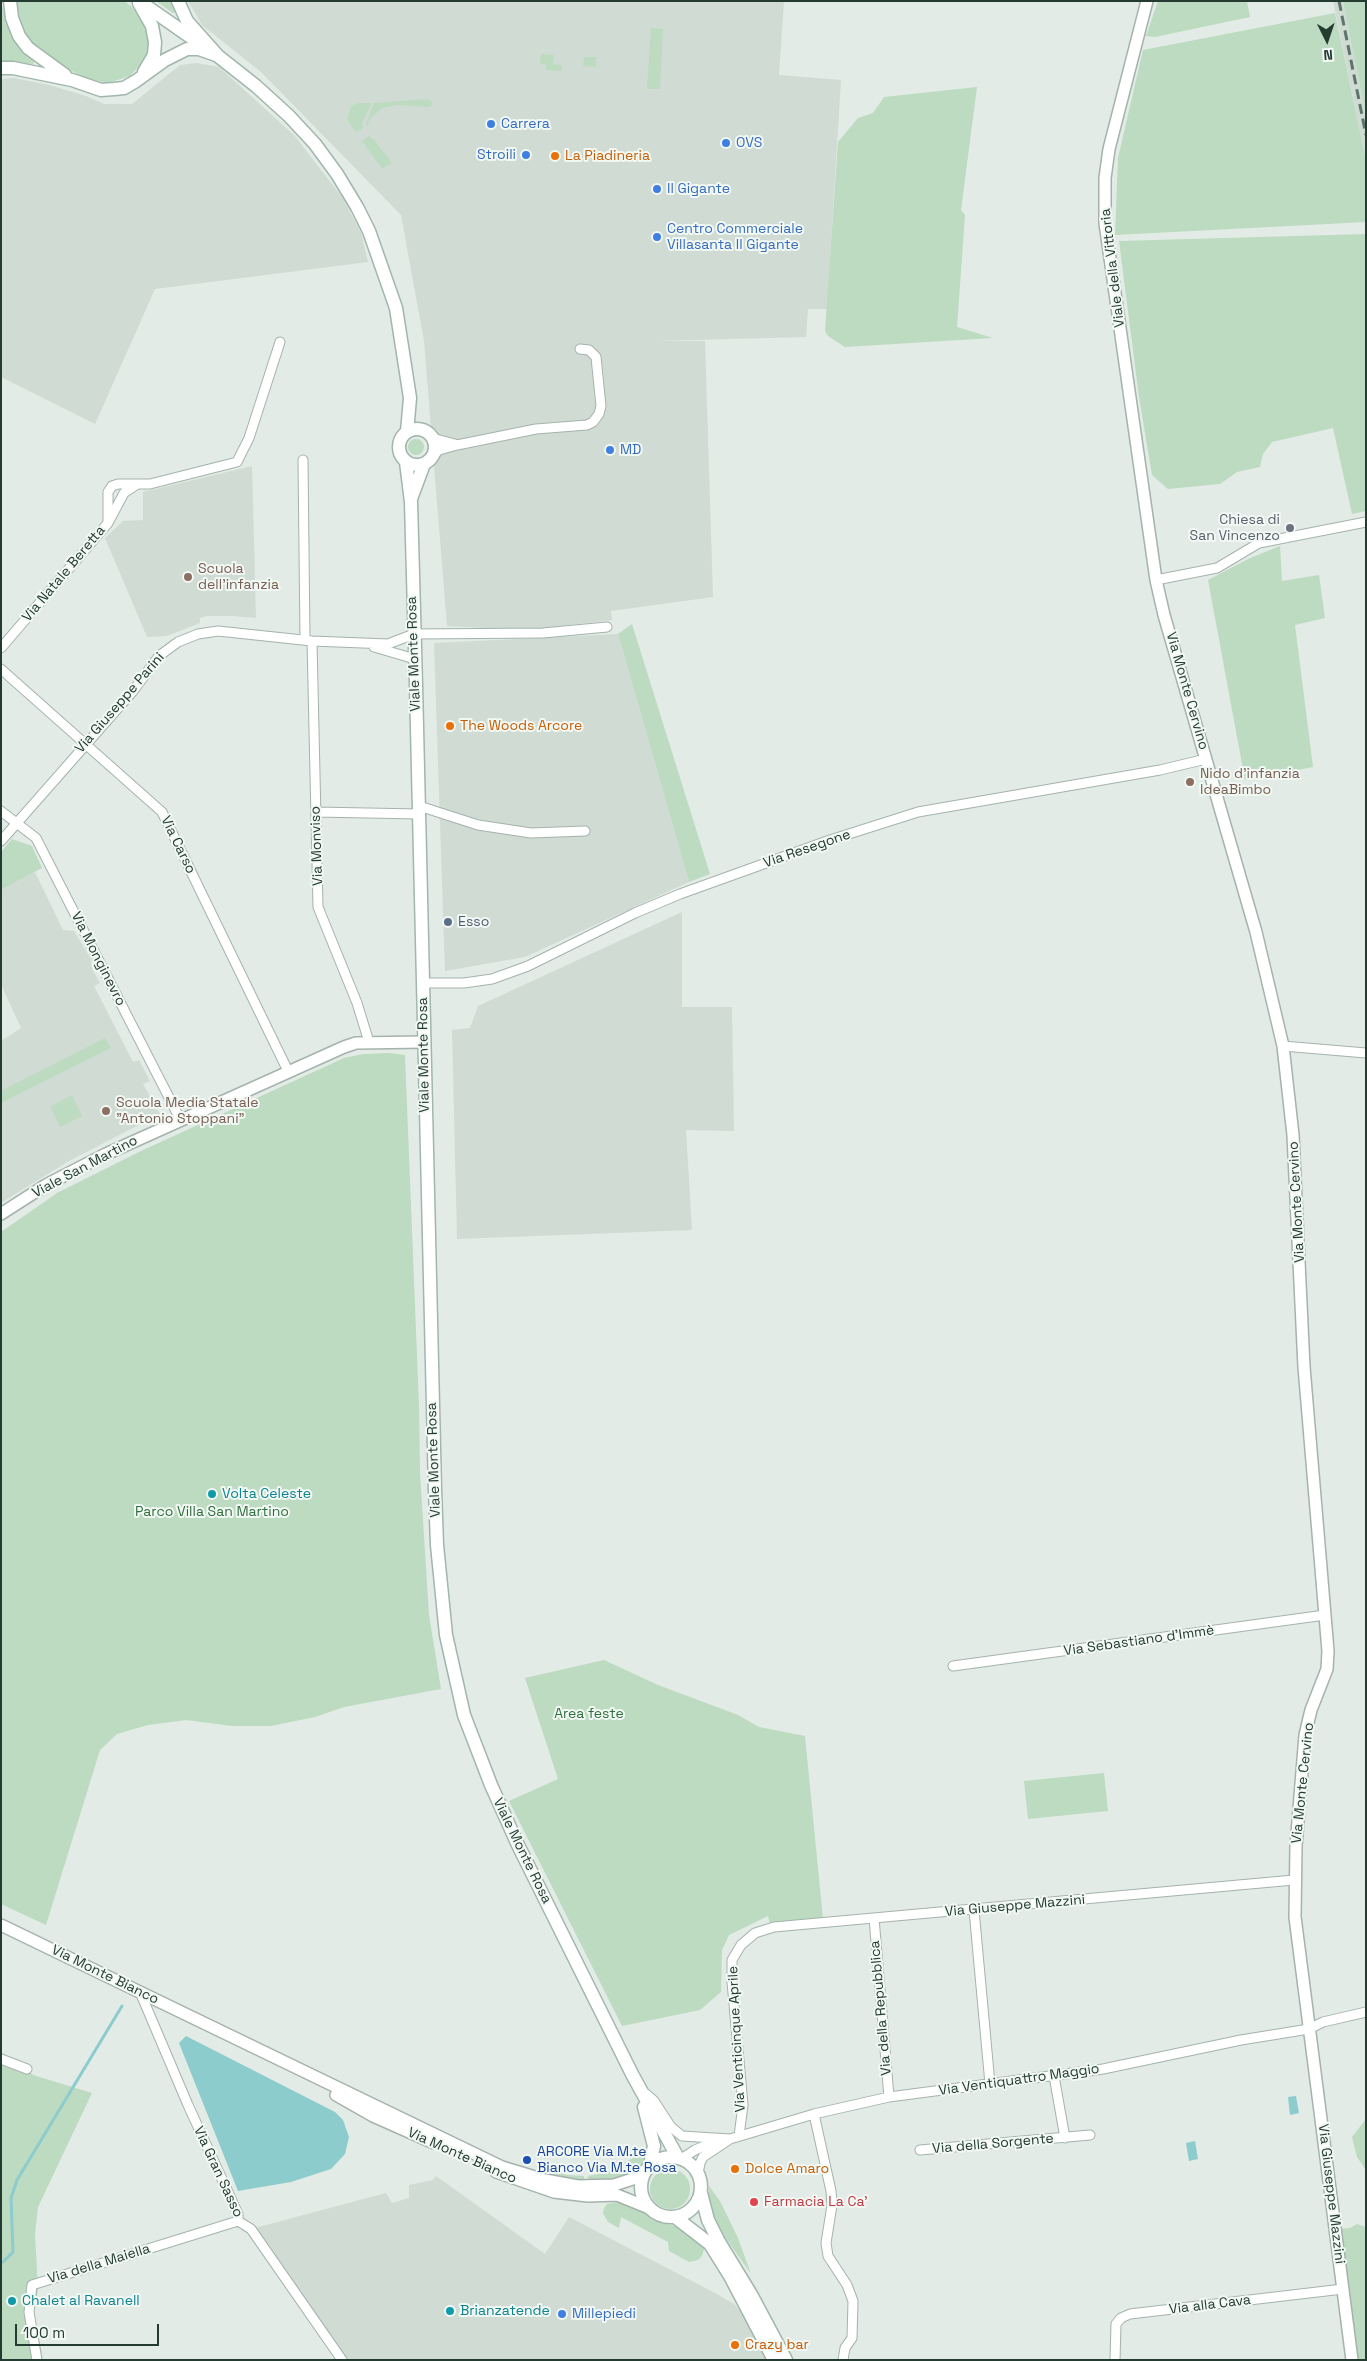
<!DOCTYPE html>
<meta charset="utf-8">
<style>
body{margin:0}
#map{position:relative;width:1367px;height:2361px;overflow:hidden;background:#e2ebe6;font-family:"Space Grotesk",sans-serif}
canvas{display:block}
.frame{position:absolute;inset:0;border:2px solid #233b31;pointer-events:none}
.north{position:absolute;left:1302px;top:15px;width:50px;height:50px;-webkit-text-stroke:4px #f2f8f4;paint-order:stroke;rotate:176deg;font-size:14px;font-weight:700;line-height:20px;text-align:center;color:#233b31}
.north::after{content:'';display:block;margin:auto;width:18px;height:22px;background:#233b31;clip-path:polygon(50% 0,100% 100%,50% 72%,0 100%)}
.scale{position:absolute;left:15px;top:2324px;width:144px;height:22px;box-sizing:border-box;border:2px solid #233b31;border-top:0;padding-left:6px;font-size:15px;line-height:18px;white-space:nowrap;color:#233b31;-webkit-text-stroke:4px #f2f8f4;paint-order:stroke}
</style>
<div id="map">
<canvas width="1367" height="2361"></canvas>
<div class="frame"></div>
<div class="north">N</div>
<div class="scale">100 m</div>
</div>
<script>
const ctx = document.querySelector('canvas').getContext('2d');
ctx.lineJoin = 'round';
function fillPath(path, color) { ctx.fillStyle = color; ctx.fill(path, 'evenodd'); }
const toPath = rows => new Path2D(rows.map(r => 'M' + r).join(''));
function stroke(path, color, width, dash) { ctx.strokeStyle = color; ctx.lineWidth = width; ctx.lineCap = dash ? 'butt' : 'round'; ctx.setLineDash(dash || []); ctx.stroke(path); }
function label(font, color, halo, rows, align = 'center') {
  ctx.font = font + ' "Space Grotesk",sans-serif'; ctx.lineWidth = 4; ctx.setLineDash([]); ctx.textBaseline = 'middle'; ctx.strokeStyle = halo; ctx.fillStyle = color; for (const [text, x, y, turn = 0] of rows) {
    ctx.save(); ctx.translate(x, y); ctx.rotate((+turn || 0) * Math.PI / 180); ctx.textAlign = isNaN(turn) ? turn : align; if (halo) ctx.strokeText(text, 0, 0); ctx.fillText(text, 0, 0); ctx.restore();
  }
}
fillPath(toPath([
 [188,1,784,1,779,75,841,80,827,309,808,309,806,337,656,341,705,341,713,597,611,611,612,620,526,630,447,626,424,341,401,215,261,72,202,25],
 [1333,1,1343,1,1344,7,1366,115,1366,160],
 [197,63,219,67,294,135,342,197,361,232,368,262,155,289,95,424,1,377,1,79,14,78,49,85,86,96,104,104,132,104,180,65],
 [252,466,256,618,232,616,207,616,200,618,200,623,167,636,147,637,105,538,123,521,143,520,143,492],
 [618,634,689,882,525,957,445,971,434,643],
 [35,872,63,930,74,931,91,959,92,969,100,983,94,986,133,1062,139,1060,150,1081,143,1084,160,1114,67,1162,1,1203,1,1041,21,1028,1,984,1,890],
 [682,912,682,1007,732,1007,734,1131,686,1130,692,1230,457,1239,452,1030,470,1028,478,1006],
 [436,2176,545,2254,569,2217,715,2293,734,2304,743,2314,766,2358,764,2360,342,2360,251,2229,386,2193,392,2203,409,2198,409,2185,433,2180]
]), '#d0dbd4');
fillPath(toPath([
 [1,1,7,24,12,35,34,62,33,64,1,61],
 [15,1,124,1,132,7,146,28,149,42,145,60,130,76,108,83,88,79,56,63,30,43,16,18],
 [156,1,173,1,176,12,173,13],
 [1158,1,1247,1,1250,17,1155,37,1146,36],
 [1343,1,1366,1,1366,115,1344,7],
 [1335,13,1366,160,1366,222,1115,235,1118,158,1143,50],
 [651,28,663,29,660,89,647,89],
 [541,54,554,55,553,64,562,65,561,71,546,70,546,64,540,64],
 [584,57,596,57,596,67,583,66],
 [977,87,961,210,965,215,957,327,993,338,845,347,828,336,825,331,838,142,858,118,873,113,884,97],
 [428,99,433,103,430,107,397,105,382,108,371,118,367,126,366,124,374,103],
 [358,103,371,103,371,104,362,123,363,128,356,132,348,121,348,116,351,106],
 [369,136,375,141,392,163,382,169,362,141],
 [1366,234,1366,511,1352,514,1333,428,1272,442,1263,454,1260,467,1237,472,1220,484,1168,489,1152,475,1139,397,1119,241],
 '408 447a8 8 0 1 1 16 0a8 8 0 1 1-16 0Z',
 [1280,546,1282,581,1319,575,1325,618,1295,625,1313,767,1245,780,1208,580,1248,559],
 [632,624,710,874,689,882,618,634],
 [12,839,32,846,42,868,1,890,1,852],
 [105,1038,111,1048,1,1103,1,1091],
 [389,1053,405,1055,419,1406,420,1473,429,1615,441,1689,344,1707,315,1717,271,1726,232,1726,186,1720,148,1725,117,1734,100,1750,46,1925,1,1904,1,1232,57,1193,141,1151,344,1058,363,1054],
 [72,1095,82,1116,60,1127,50,1107],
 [604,1660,658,1685,738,1715,759,1727,805,1736,823,1919,770,1925,768,1916,729,1935,722,1950,721,1992,700,2010,622,2026,509,1801,558,1779,525,1678],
 [1104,1773,1108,1811,1028,1819,1024,1781],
 [1,2059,27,2069,33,2075,92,2093,38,2207,35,2234,38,2289,34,2314,43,2360,1,2360],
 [1366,2119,1366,2170,1357,2157,1352,2137],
 [651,2148,648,2161,642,2170,635,2174,623,2179,589,2182,588,2176,608,2172],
 [544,2168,567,2175,584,2176,584,2182,555,2176,542,2170],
 '650 2189a20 20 0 1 1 40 0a20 20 0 1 1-40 0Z',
 [709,2186,720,2201,738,2238,751,2274,718,2227,709,2209],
 [623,2201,638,2207,653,2220,686,2229,702,2244,704,2249,702,2256,698,2260,689,2262,669,2251,668,2242,621,2217,619,2228,608,2222,603,2213,604,2208,607,2204],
 [1357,2224,1366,2227,1366,2360,1352,2360,1336,2229,1350,2228]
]), '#bcdbc0');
fillPath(toPath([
 [186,2036,335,2112,343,2120,349,2137,345,2154,331,2169,291,2182,238,2191,179,2043],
 [1296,2096,1299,2113,1290,2115,1288,2097],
 [1195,2141,1198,2159,1189,2161,1186,2143]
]), '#8dcccd');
stroke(toPath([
 [3,2262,13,2252,11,2198,17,2180,122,2006]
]), '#8dcccd', 3);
const minor = toPath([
 [432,438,455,444],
 [433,455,439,450,457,445,536,429,587,425,593,422,599,414,601,406,596,357,589,350,580,349],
 [303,460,305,640],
 [108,523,108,492,112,486,118,484,150,484,237,462,249,438,280,342],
 [1156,580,1217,568,1259,543,1366,522],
 [312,641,318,907,357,1003,369,1042],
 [374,647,415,659],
 [1,648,108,523,124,493,136,485],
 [1,669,162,812,288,1071],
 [419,806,478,825,531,833,585,831],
 [1,811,36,838,180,1119],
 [316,812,419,814],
 [1,841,133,691,159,656,178,642,198,634,218,631,312,641,388,644,414,634,543,633,607,627],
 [423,983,464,983,492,979,528,966,635,913,680,894,830,840,918,812,1160,770,1206,759],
 [1283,1046,1366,1053],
 [953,1666,1325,1615],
 [974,1910,990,2084],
 [874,1918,889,2097],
 [140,1992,188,2105,238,2214,238,2221],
 [1,2059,27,2069],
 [1054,2076,1065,2138],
 [646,2094,654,2101,671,2127,682,2136,730,2139],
 [814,2114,831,2191,832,2205,826,2243,828,2256,847,2285,853,2301,852,2338,845,2348,843,2360],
 [739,2136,743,2105,732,1982,732,1960,741,1945,755,1933,774,1927,1294,1880],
 [920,2150,1090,2135],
 [681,2159,695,2150,718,2140],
 [698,2174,700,2163,703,2157,730,2139,814,2114,889,2097,1103,2069,1241,2040,1309,2029,1323,2022,1366,2012],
 [238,2221,251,2229,342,2360],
 [37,2360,29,2312,32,2285,238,2221],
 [1115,2360,1116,2324,1121,2318,1130,2314,1343,2289]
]);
const tertiary = toPath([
 [1147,1,1109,149,1105,178,1105,223,1156,580,1164,615,1256,932,1283,1046,1293,1135,1304,1367,1328,1651,1327,1669,1311,1710,1305,1735,1296,1846,1295,1917,1352,2360],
 [1,1214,46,1185,106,1154,344,1047,356,1043,424,1042],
 [1,1925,502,2167,545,2180,578,2186,614,2185,642,2176],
 [336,2095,373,2116,434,2143],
 [496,2172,554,2192,588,2196,617,2195,649,2208]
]);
const secondary = toPath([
 [10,1,12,18,19,36,28,48,65,75],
 [139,1,202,45],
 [178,1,187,21,218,56,256,86,289,116,315,144,337,174,357,207,369,231,396,308,410,398,407,432],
 [139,3,152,26,155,42,154,55,144,72],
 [1,68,13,68,72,80,101,90,114,89,124,88,136,81,165,60,187,49,199,49,216,55],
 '399 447a18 18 0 1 1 36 0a18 18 0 1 1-36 0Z',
 [406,462,411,502,416,685,435,1490,437,1545,446,1635,464,1715,491,1785,518,1845,632,2074,678,2158],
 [411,499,424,464],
 [644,2107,654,2146,650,2165],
 '641 2187a30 30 0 1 1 60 0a30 30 0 1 1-60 0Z',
 [701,2193,708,2220,718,2240,752,2296,786,2360],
 [675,2217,710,2244,730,2276,774,2360]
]);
stroke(minor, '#a5b3ac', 11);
stroke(tertiary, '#a5b3ac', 14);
stroke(secondary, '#a1b6ac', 15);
stroke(minor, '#fff', 9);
stroke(tertiary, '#fff', 11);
stroke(secondary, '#fff', 12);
stroke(toPath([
 [1339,1,1366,135]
]), '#5d766c', 3, [10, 5]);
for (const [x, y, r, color] of [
 [491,124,5,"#3f7fe0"],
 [726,143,5,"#3f7fe0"],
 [526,155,5,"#3f7fe0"],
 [555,156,5,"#e8710a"],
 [657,189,5,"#3f7fe0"],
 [657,237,5,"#3f7fe0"],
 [610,450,5,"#3f7fe0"],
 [1290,528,5,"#6b7280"],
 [188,577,5,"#8d6e63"],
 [450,726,5,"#e8710a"],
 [1190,782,5,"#8d6e63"],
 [448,922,5,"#5c6f8a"],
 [106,1111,5,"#8d6e63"],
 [212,1494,5,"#0f9aa8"],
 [527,2160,5,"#1a4fb4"],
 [735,2169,5,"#e8710a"],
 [754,2202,5,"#e0444e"],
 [12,2301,5,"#0f9aa8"],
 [450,2311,5,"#0f9aa8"],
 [562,2314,5,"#3f7fe0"],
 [735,2345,5,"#e8710a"]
]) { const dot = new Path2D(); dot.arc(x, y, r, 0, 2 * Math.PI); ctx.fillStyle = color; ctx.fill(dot); stroke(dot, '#f2f8f4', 2); }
label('14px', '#366cbe', '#f2f8f4', [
 ["Carrera",501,124],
 ["OVS",736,143],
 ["Stroili",516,155,"right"],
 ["Il Gigante",667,189],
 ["Centro Commerciale",667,229],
 ["Villasanta Il Gigante",667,245],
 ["MD",620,450],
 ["Millepiedi",572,2314]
], 'left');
label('14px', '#c56008', '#f2f8f4', [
 ["La Piadineria",565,156],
 ["The Woods Arcore",460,726],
 ["Dolce Amaro",745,2169],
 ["Crazy bar",745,2345]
], 'left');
label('14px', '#233b31', '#f2f8f4', [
 ["Viale della Vittoria",1113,268,-97],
 ["Via Natale Beretta",64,574,-50],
 ["Viale Monte Rosa",414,654,-92],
 ["Via Monte Cervino",1187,691,74],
 ["Via Giuseppe Parini",120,703,-49],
 ["Via Carso",178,845,64],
 ["Via Monviso",317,846,-92],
 ["Via Resegone",807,849,-19],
 ["Via Monginevro",98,959,63],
 ["Viale Monte Rosa",424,1055,-91],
 ["Viale San Martino",85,1167,-28],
 ["Via Monte Cervino",1297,1202,-93],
 ["Viale Monte Rosa",434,1460,-92],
 ["Via Sebastiano d'Immè",1139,1641,-8],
 ["Via Monte Cervino",1303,1783,-84],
 ["Viale Monte Rosa",522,1851,64],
 ["Via Giuseppe Mazzini",1015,1906,-5],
 ["Via Monte Bianco",105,1975,26],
 ["Via della Repubblica",881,2008,-95],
 ["Via Venticinque Aprile",737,2039,-93],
 ["Via Ventiquattro Maggio",1019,2080,-8],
 ["Via della Sorgente",993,2144,-5],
 ["Via Monte Bianco",462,2156,24],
 ["Via Gran Sasso",218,2172,65],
 ["Via Giuseppe Mazzini",1331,2194,83],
 ["Via della Maiella",99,2264,-17],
 ["Via alla Cava",1210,2305,-7]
]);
label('14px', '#5b616d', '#f2f8f4', [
 ["Chiesa di",1280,520],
 ["San Vincenzo",1280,536]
], 'right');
label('14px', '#785e54', '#f2f8f4', [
 ["Scuola",198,569],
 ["dell'infanzia",198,585],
 ["Nido d'infanzia",1200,774],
 ["IdeaBimbo",1200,790],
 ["Scuola Media Statale",116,1103],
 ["\"Antonio Stoppani\"",116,1119]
], 'left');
label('14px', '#4e5e75', '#f2f8f4', [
 ["Esso",458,922]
], 'left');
label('14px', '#0d838f', '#f2f8f4', [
 ["Volta Celeste",222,1494],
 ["Chalet al Ravanell",22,2301],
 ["Brianzatende",460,2311]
], 'left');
label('14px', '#306f3f', '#f2f8f4', [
 ["Parco Villa San Martino",212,1512],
 ["Area feste",589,1714]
]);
label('14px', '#164399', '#f2f8f4', [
 ["ARCORE Via M.te",537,2152],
 ["Bianco Via M.te Rosa",537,2168]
], 'left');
label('14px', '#be3a42', '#f2f8f4', [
 ["Farmacia La Ca'",764,2202]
], 'left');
</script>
